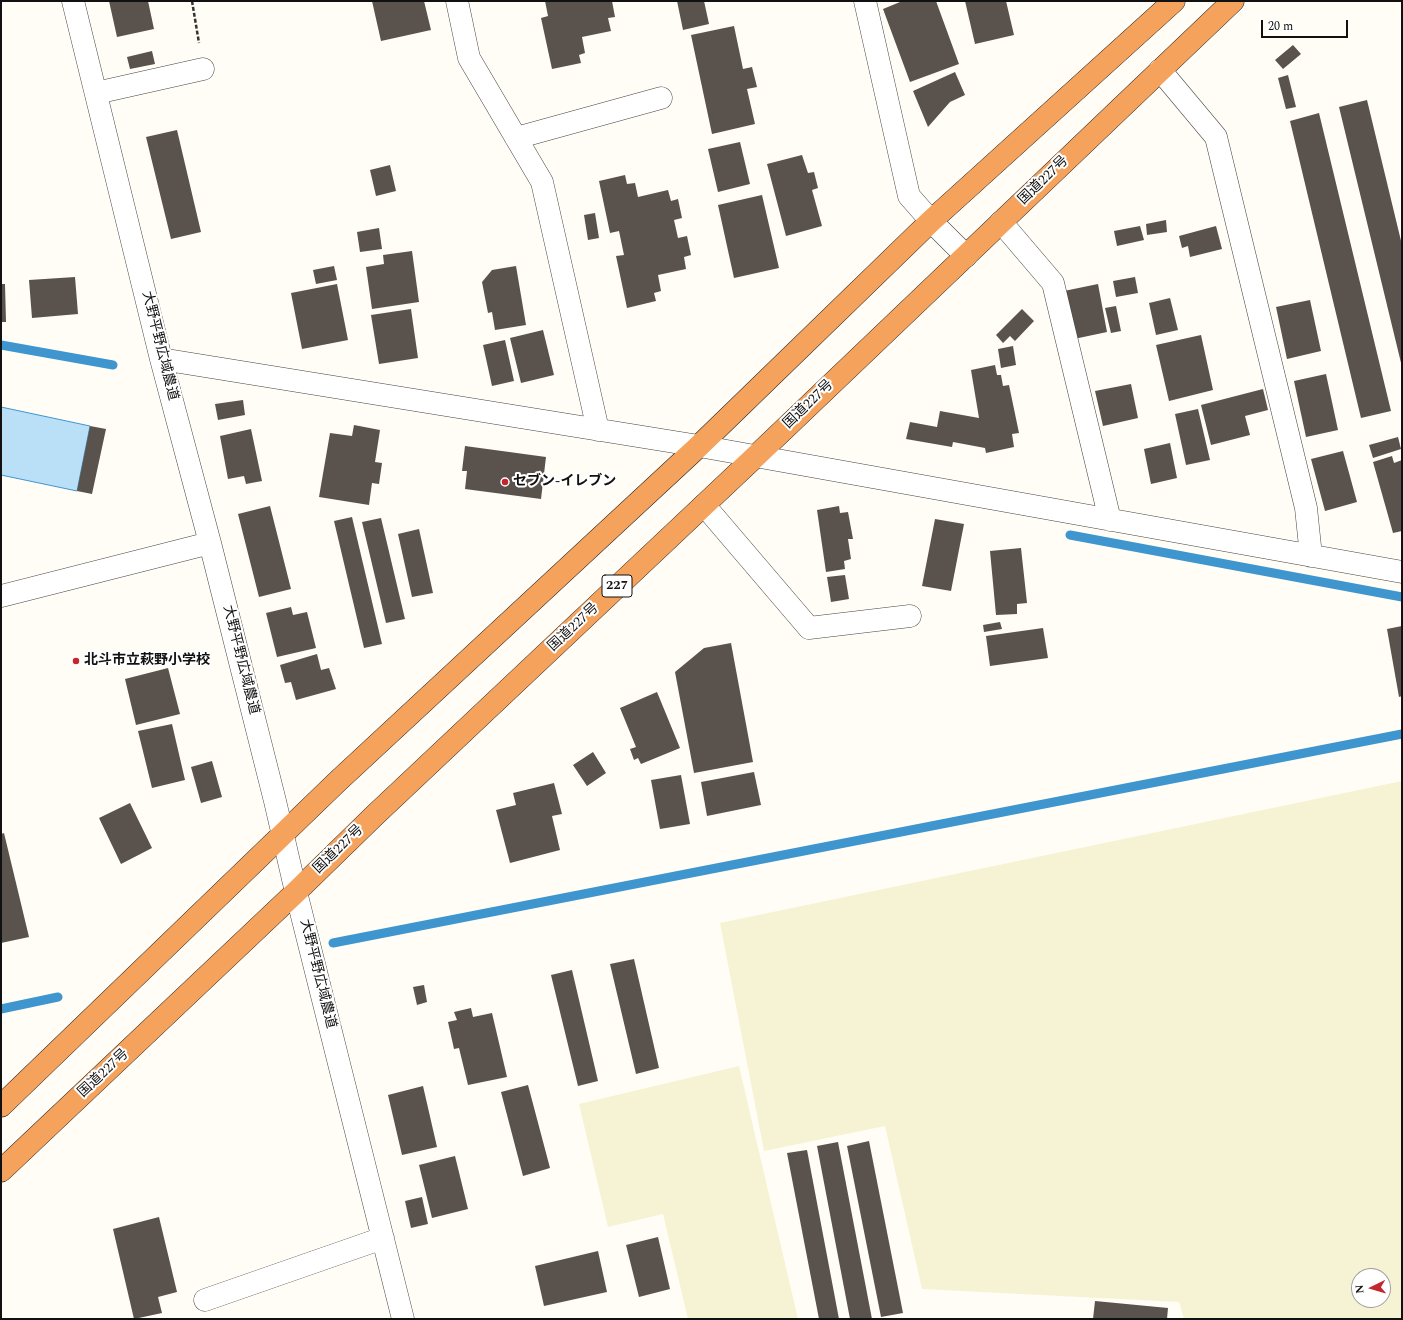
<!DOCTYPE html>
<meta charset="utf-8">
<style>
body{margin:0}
#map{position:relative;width:1403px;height:1320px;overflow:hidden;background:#fffdf5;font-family:Spectral,serif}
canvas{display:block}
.frame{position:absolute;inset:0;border:2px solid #111;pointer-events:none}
.north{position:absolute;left:1351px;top:1268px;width:40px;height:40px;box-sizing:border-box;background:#fff;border:1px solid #a0a0a0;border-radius:50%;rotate:265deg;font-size:11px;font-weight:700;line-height:16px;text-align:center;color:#111}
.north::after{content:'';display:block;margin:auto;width:14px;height:18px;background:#c4262e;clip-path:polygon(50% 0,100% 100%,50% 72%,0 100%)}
.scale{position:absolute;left:1261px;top:20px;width:87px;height:18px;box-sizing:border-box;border:2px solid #111;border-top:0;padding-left:5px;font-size:12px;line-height:14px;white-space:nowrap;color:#111;-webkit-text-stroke:3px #fff;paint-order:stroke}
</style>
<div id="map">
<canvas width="1403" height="1320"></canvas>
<div class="frame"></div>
<div class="north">N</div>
<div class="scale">20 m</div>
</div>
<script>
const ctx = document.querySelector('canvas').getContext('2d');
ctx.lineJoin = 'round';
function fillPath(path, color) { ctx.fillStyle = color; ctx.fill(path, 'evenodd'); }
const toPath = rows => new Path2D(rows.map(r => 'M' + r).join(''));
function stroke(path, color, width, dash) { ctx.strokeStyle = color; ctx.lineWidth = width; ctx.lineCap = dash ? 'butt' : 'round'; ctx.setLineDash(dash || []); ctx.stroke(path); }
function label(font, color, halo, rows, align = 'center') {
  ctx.font = font + ' Spectral,"Noto Sans JP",serif'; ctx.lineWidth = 4; ctx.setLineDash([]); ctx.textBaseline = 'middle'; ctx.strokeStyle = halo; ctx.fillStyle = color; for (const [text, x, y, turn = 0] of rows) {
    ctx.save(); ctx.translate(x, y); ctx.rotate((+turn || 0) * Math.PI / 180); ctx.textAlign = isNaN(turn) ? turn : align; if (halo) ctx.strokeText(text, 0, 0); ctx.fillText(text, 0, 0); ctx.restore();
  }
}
fillPath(toPath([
 [1402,781,1402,1319,1184,1319,1179,1302,922,1289,885,1126,764,1151,720,923],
 [1359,1276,1383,1276,1383,1300,1359,1300],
 [739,1066,798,1319,688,1319,663,1214,608,1227,579,1104]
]), '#f6f3d4');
const water = toPath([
 [1,407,90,426,77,491,1,475,1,407]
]);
fillPath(water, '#b9e0f7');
stroke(water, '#3f96cf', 1);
stroke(toPath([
 [1,345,113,365],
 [1070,535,1402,597],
 [333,943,1402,734],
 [1,1009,58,997]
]), '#3f96cf', 9);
fillPath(toPath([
 [109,1,148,1,154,29,117,37],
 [372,1,424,1,431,30,381,41],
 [545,1,612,1,615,17,608,18,611,31,582,37,585,53,579,55,581,63,552,69,541,18,548,16],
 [677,1,704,1,709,24,683,30],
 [900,1,936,1,959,64,910,82,883,9,900,2],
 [965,1,1006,1,1014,35,975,44],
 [734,26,743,69,752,67,757,87,747,89,755,124,712,134,691,35],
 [1293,45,1301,54,1283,69,1275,60],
 [152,51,155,64,130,69,127,57],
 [955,72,965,95,950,102,928,127,913,91],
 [1288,75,1296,107,1286,109,1278,78],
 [1367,100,1402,245,1402,367,1339,107],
 [1319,113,1391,411,1361,418,1290,121],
 [177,130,201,232,171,239,146,137],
 [740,142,750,184,718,192,708,149],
 [802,155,808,173,814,172,818,188,812,190,822,226,786,236,767,164],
 [390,165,396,191,376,196,370,170],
 [625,175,627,184,635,183,638,197,668,190,671,201,678,199,682,218,674,220,678,238,687,236,691,255,684,257,686,269,658,275,661,291,654,293,656,301,627,308,616,256,624,255,619,231,610,233,599,181],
 [762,195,779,268,734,278,718,205],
 [595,213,599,238,588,240,584,215],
 [1166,220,1167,232,1147,235,1146,224],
 [1140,226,1144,240,1117,246,1114,231],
 [1216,226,1222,249,1190,257,1188,246,1182,248,1179,236],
 [379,228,382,249,360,252,357,232],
 [412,251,419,302,372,309,366,267,384,264,383,255],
 [334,266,337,280,316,284,313,270],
 [516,266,526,325,495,330,492,312,488,313,482,282,492,270],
 [75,277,78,314,32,318,29,280],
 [1135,277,1138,293,1116,297,1113,281],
 [1,284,5,284,6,322,1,322],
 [337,284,348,340,302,349,291,293],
 [1098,284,1107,332,1074,339,1064,291],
 [1170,298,1178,330,1156,335,1149,303],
 [1310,300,1321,351,1287,359,1276,307],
 [1116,306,1121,331,1111,333,1105,308],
 [411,309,418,358,379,364,371,315],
 [1022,309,1034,321,1015,341,1010,336,1003,343,996,335],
 [543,330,554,375,521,383,510,338],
 [1201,335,1213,390,1169,401,1156,345],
 [505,340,514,381,492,386,483,345],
 [1013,346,1016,365,1001,368,998,349],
 [995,365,997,375,1001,375,1003,386,1009,385,1019,433,1012,434,1014,447,986,453,985,448,953,442,952,447,906,439,910,422,937,427,940,411,979,418,971,370],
 [1326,374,1338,430,1306,437,1294,381],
 [1131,384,1138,418,1103,426,1095,391],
 [1263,389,1268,410,1245,416,1250,435,1211,445,1201,405],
 [243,400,245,415,218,420,215,404],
 [1198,409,1210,460,1186,465,1175,414],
 [354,425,380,430,375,462,382,463,379,484,372,483,369,505,319,497,330,433,352,436],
 [90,426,106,429,92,494,77,491],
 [251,429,262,481,246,484,244,476,228,479,220,436],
 [1398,437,1401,449,1373,458,1369,445],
 [1170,443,1177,478,1151,484,1144,449],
 [465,446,546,457,541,499,465,489,467,471,462,471],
 [1343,451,1357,502,1325,511,1311,459],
 [1392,456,1394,463,1402,460,1402,531,1393,533,1373,462],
 [270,506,291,589,259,597,238,514],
 [839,506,840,513,848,512,853,539,848,539,851,559,844,561,845,569,826,572,817,510],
 [352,517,382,644,364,648,334,521],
 [381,518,405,619,386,623,362,522],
 [935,519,964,524,951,591,922,586],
 [419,529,433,593,412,597,398,534],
 [1021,548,1027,603,1017,604,1017,614,996,615,990,551],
 [845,575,849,599,831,602,827,577],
 [291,607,293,615,307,612,316,648,277,657,266,613],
 [1000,622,1002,629,984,632,983,625],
 [1402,626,1402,696,1399,697,1387,629],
 [1043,628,1048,658,990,666,986,636],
 [731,643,753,762,694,773,675,672,704,648],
 [317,654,321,670,329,668,336,689,296,700,291,682,285,683,280,665],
 [168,668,180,714,136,725,125,679],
 [657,692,680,748,641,764,638,758,634,760,630,749,636,747,620,708],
 [172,724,185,780,152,788,138,731],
 [593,752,606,773,587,786,573,765],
 [212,761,222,797,201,803,191,767],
 [754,772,761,805,707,816,701,782],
 [681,775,690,824,660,829,651,780],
 [554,783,562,814,552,816,560,850,510,863,496,810,516,805,513,793],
 [130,803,152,848,121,864,99,818],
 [4,833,29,937,1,943,1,834],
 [634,959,659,1068,636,1074,610,964],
 [572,970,598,1081,578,1086,551,975],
 [424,985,427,1002,417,1005,413,987],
 [471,1008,473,1017,492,1013,507,1077,468,1085,459,1048,454,1049,448,1022,457,1020,454,1012],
 [528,1085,550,1168,523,1176,501,1092],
 [423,1086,437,1147,402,1155,388,1095],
 [869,1141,903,1313,881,1317,847,1146],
 [838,1142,872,1319,850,1319,817,1146],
 [807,1150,839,1319,819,1319,787,1153],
 [455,1156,468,1209,432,1218,419,1165],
 [422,1197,428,1224,411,1228,405,1201],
 [159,1217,177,1292,158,1297,162,1313,134,1319,113,1229],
 [658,1237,670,1289,639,1297,626,1245],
 [598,1251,607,1292,544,1306,535,1266],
 [1095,1301,1168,1308,1167,1319,1093,1319]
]), '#5a524d');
const minor = toPath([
 [73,1,161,359,210,543,275,801,296,892,403,1319],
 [457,1,469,58,542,182,598,430],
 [865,1,909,196,931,221,966,256],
 [1160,70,1216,137,1306,508,1311,556],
 [96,93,203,69],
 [516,138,661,98],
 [1001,222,1053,283,1110,520],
 [161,359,699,446,1402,572],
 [704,505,809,628,910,616],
 [1,596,210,543],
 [205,1300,383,1238]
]);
const highway = toPath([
 [1,1106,338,781,699,446,931,221,1174,1],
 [1,1171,296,892,375,815,756,456,1233,1]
]);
stroke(minor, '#444', 23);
stroke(highway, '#222', 23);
stroke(toPath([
 [192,1,199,43]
]), '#333', 2.5, [4, 2]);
stroke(minor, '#fff', 22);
stroke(highway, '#f5a25d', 22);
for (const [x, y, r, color] of [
 [505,482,4,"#c4262e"],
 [76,661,4,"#c4262e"]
]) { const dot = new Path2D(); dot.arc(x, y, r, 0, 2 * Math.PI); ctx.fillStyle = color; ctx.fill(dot); stroke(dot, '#fff', 1.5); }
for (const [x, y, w] of [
 [617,586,30]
]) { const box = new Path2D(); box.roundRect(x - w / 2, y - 11, w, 22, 3); ctx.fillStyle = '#fff'; ctx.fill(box); stroke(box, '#111', 1); }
label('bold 13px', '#111', null, [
 ["227",617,586]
]);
label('14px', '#111', '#fff', [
 ["国道227号",1044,181,-44],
 ["大野平野広域農道",159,346,76],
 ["国道227号",809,405,-44],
 ["国道227号",574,628,-43],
 ["大野平野広域農道",240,660,76],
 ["国道227号",339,850,-44],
 ["大野平野広域農道",317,974,76],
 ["国道227号",104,1074,-43]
]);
label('bold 14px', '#111', '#fff', [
 ["セブン-イレブン",513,482],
 ["北斗市立萩野小学校",84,661]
], 'left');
</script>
